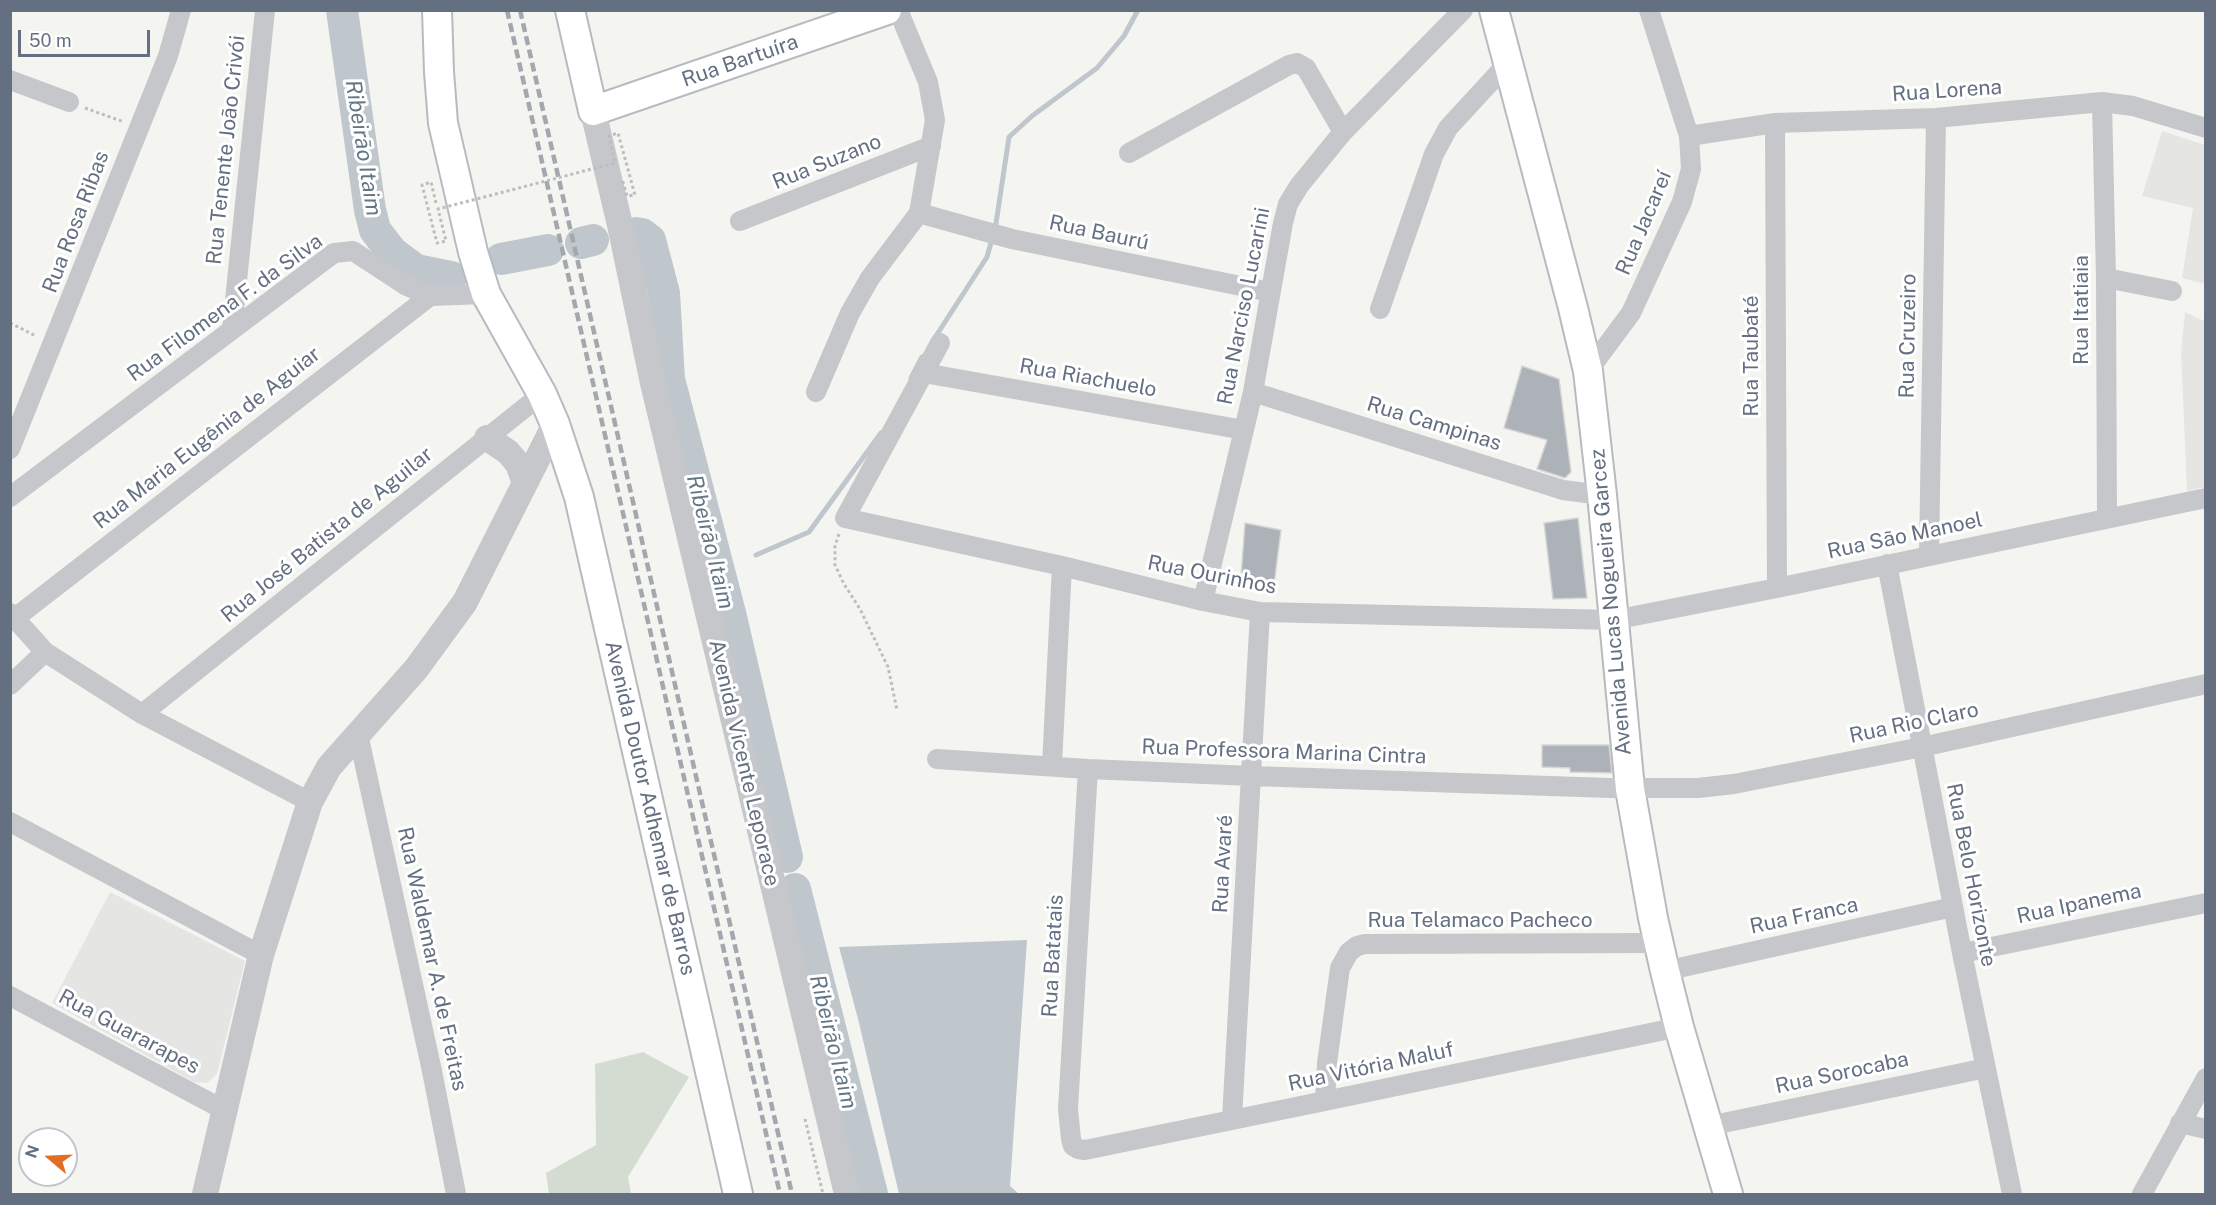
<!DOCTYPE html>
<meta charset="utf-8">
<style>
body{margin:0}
#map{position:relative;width:2216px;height:1205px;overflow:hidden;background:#f4f5f1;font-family:"Public Sans",sans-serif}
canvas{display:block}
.frame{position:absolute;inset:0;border:12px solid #647082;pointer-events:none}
.north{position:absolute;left:18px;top:1127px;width:60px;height:60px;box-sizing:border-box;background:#fff;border:2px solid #c1c6cd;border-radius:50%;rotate:289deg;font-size:16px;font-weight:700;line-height:24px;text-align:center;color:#647082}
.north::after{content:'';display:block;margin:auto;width:21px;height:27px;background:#e26e24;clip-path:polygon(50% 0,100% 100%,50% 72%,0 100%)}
.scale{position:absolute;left:18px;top:30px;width:132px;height:27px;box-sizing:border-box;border:3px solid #647082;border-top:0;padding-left:8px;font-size:18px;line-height:21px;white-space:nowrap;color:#647082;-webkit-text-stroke:4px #fff;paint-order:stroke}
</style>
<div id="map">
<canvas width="2216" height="1205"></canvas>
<div class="frame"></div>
<div class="north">N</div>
<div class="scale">50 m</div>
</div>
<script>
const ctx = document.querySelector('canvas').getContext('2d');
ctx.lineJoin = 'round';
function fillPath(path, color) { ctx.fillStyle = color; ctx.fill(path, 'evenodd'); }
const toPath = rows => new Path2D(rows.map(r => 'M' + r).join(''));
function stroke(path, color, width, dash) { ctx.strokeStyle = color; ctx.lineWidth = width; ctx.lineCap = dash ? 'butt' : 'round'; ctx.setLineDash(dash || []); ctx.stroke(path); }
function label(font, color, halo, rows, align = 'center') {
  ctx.font = font + ' "Public Sans",sans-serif'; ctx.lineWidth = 6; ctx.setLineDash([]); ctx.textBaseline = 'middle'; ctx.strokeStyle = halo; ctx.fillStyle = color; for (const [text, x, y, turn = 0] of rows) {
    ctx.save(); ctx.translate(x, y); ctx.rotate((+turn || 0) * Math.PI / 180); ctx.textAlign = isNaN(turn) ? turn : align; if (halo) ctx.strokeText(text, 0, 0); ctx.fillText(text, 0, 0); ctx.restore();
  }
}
fillPath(toPath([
 [2162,131,2205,145,2205,284,2182,278,2193,208,2142,196],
 [2185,312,2206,322,2205,487,2187,491,2181,353],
 [110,892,245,961,217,1074,207,1083,194,1082,52,1003]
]), '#e5e6e4');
fillPath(toPath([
 [643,1052,689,1077,628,1177,631,1194,549,1194,546,1173,596,1145,595,1064]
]), '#d4dcd2');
fillPath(toPath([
 [1027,940,1010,1186,1019,1194,899,1194,859,1023,839,947]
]), '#bfc7cd');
stroke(toPath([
 [995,230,1009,137,1032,116,1097,68,1124,36,1138,10],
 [934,339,987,257,992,239],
 [911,378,922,357],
 [756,555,809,532,881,433]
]), '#bfc7cd', 5);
stroke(toPath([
 [342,10,370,210,375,230,392,252,416,270,451,277],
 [636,233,642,234,650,240,664,293,669,379,730,613,787,857],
 [581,243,593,240],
 [501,259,548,250],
 [795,889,872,1194]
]), '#bfc7cd', 32);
const building = toPath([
 [1522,366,1559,379,1571,472,1565,478,1537,469,1547,440,1504,428,1522,366],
 [1578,518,1587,598,1553,599,1544,523,1578,518],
 [1245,523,1281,530,1273,593,1240,589,1245,523],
 [1542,745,1609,745,1612,773,1570,772,1570,768,1542,767,1542,745]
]);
fillPath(building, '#adb2b9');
stroke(building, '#d5d6d4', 1.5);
const secondary = toPath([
 [437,10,439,72,443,123,473,252,486,294,542,394,555,424,579,497,738,1194],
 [570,10,593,111,887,10],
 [1494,10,1573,308,1588,371,1602,495,1630,789,1653,918,1665,971,1679,1027,1728,1194]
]);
stroke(secondary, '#b7babf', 32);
stroke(toPath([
 [85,108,124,122],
 [10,323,36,336],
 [839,534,835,546,835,565,844,584,860,609,888,667,897,710],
 [805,1119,823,1194]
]), '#bcbdc0', 3, [3, 3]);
stroke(toPath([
 [10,80,69,102],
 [2102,102,2106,278,2107,519],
 [1775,123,1777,588],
 [1689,136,1775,123,1936,118,2102,102,2133,106,2206,128],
 [1129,153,1289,65,1297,63,1306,68,1343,132],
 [919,213,1012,239,1270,292],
 [740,221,931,146],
 [2106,278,2172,291],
 [1380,309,1434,154,1448,128,1507,64],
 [232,329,265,10],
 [940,343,845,518,1062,566,1203,601,1260,612,1614,620,1777,588,2206,498],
 [1588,371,1631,313,1682,202,1691,169,1689,136,1649,10],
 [924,373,1244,430],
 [816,392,850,313,870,278,919,213,935,120,928,82,898,10],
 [1253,392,1563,490,1602,495],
 [10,449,168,56,181,10],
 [10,497,334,253,353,251,405,285,430,296,486,294],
 [1929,555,1936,118],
 [1887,564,1962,953,2012,1194],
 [1203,601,1253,392,1283,223,1288,204,1299,186,1343,132,1463,10],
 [10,613,45,652,142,714,310,802],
 [15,618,430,296],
 [10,685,45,652],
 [142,714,542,394],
 [358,734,432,1071,456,1194],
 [937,759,1088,769,1252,776,1610,788,1698,788,1734,784,1922,747,2206,684],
 [1052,765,1062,566],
 [1088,769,1068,1109,1071,1139,1073,1146,1078,1149,1085,1150,1325,1101,1679,1027],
 [10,822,261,955],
 [1962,953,2206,903],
 [1665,971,1953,907],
 [10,996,224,1110],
 [1325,1101,1327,1063,1340,968,1349,952,1357,946,1365,944,1659,943],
 [1232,1119,1260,612],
 [2180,1123,2206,1129],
 [1709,1126,1986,1068],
 [2142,1194,2206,1078]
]), '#c5c7cb', 20);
stroke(toPath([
 [593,111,620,225,653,383,847,1194],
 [487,438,508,452,518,464,525,483],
 [205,1194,261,955,310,802,329,767,416,669,465,602,555,424]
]), '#c5c7cb', 26);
stroke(secondary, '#fff', 28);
stroke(toPath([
 [507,10,780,1194],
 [520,10,792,1194]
]), '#a3a7ae', 4.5, [9, 4.5]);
stroke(toPath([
 [436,203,431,182,422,185,437,243,446,241,438,209,615,163,609,136,618,133,635,195,627,196,622,179]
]), '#bcbdc0', 3, [3, 3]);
label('21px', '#647082', '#fff', [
 ["Rua Bartuíra",740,61,-19],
 ["Rua Lorena",1947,91,-4],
 ["Rua Tenente João Crivói",226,150,-84],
 ["Rua Suzano",827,162,-22],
 ["Rua Rosa Ribas",76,222,-69],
 ["Rua Jacareí",1644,223,-67],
 ["Rua Baurú",1099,233,12],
 ["Rua Narciso Lucarini",1244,306,-79],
 ["Rua Filomena F. da Silva",225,308,-36],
 ["Rua Itatiaia",2082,310,-90],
 ["Rua Cruzeiro",1908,336,-89],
 ["Rua Taubaté",1752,356,-90],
 ["Rua Riachuelo",1088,378,10],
 ["Rua Campinas",1434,424,17],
 ["Rua Maria Eugênia de Aguiar",207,438,-38],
 ["Rua José Batista de Aguilar",327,535,-39],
 ["Rua São Manoel",1905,536,-12],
 ["Rua Ourinhos",1212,575,11],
 ["Avenida Lucas Nogueira Garcez",1611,602,-95],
 ["Rua Rio Claro",1914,723,-12],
 ["Rua Professora Marina Cintra",1284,752,2],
 ["Avenida Vicente Leporace",744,763,77],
 ["Avenida Doutor Adhemar de Barros",650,808,77],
 ["Rua Avaré",1223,864,-87],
 ["Rua Belo Horizonte",1971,875,79],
 ["Rua Ipanema",2079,904,-12],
 ["Rua Franca",1804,916,-12],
 ["Rua Telamaco Pacheco",1480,921],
 ["Rua Batatais",1053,956,-87],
 ["Rua Waldemar A. de Freitas",432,959,78],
 ["Rua Guararapes",129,1032,28],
 ["Rua Vitória Maluf",1371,1067,-12],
 ["Rua Sorocaba",1842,1073,-12]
]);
label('italic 22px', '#647786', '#fff', [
 ["Ribeirão Itaim",363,148,81],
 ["Ribeirão Itaim",710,542,76],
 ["Ribeirão Itaim",833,1042,76]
]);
</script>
